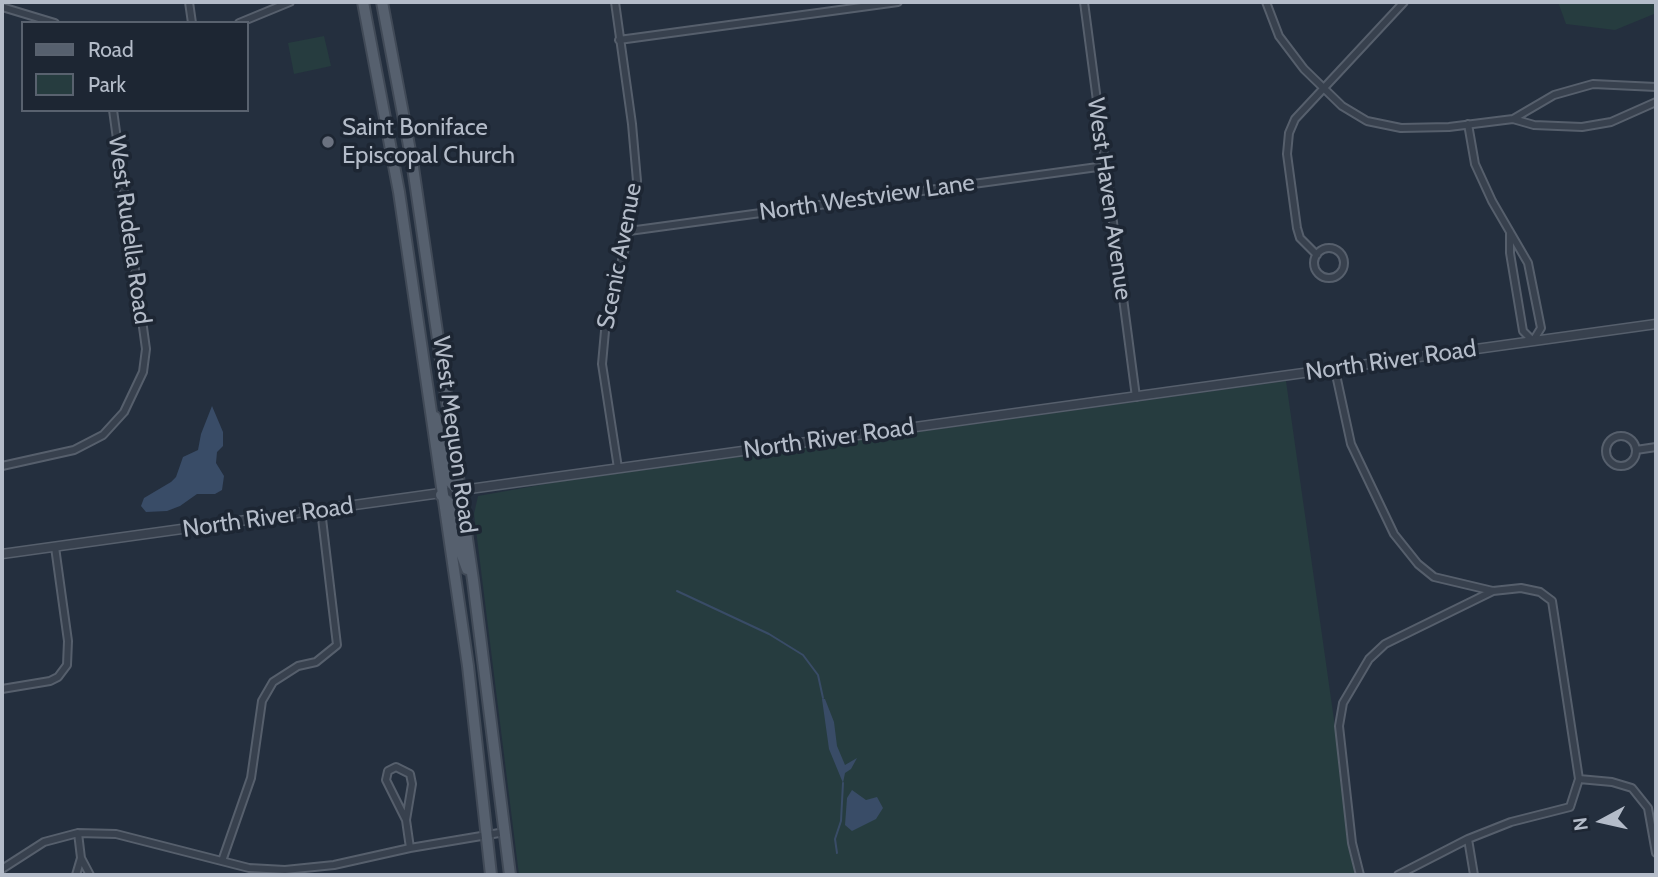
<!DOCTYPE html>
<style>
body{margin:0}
#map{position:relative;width:1658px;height:877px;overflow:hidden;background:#242f3e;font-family:Cabin,sans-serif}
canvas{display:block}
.frame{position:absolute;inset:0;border:4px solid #b4bcc9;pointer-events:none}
.legend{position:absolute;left:21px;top:21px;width:228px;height:91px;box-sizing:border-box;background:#1d2633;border:2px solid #59626f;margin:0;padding:9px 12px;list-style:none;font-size:21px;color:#b4bcc9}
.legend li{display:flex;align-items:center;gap:14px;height:35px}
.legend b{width:35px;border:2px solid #59626f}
.north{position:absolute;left:1567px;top:786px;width:70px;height:70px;-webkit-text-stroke:5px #1d2633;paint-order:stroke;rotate:262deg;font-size:19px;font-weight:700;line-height:28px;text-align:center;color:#b4bcc9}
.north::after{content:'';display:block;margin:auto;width:24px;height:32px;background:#b4bcc9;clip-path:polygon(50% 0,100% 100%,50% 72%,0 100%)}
</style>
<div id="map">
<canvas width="1658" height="877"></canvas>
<div class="frame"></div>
<ul class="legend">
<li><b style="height:9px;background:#56606e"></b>Road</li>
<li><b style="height:19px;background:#263c3f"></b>Park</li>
</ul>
<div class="north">N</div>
</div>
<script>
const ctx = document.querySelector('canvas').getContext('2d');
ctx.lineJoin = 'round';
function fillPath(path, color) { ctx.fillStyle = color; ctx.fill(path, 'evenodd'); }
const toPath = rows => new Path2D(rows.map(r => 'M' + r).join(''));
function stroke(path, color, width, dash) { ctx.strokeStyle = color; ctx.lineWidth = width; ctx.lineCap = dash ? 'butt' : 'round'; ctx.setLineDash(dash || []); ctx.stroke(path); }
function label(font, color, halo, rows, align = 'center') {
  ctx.font = font + ' Cabin,sans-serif'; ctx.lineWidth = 7; ctx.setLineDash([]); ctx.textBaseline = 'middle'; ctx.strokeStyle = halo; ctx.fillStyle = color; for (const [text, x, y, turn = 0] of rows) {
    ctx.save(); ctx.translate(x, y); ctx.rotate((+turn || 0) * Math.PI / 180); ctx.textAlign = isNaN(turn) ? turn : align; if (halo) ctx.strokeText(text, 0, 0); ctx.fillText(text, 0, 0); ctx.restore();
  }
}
fillPath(toPath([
 [1558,2,1656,2,1656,8,1654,14,1615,30,1566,24],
 [324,36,331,66,294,74,288,43],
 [1286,381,1356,875,519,875,474,514,478,496,557,482]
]), '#263c3f');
fillPath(toPath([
 [212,406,223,432,223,446,217,452,216,463,224,476,222,490,215,494,197,494,180,506,167,511,146,512,141,506,144,498,171,482,176,477,183,457,198,450,201,434],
 [822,699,825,699,834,722,837,746,845,765,857,758,851,769,845,773,843,783,829,749],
 [852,790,866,800,877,797,883,808,876,819,852,831,845,825,847,798]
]), '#394c67');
stroke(toPath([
 [677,591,769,634,803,655,818,675,823,698],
 [837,853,835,839,841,821,843,783]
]), '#394c67', 2);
const minor = toPath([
 [189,2,192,23],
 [615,2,632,124,637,181,629,231,605,331,602,364,618,468],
 [1084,2,1136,397],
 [1266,2,1279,36,1304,69,1342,106,1367,121,1401,128,1449,127,1513,119,1554,95,1593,84,1656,87],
 [2,7,55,23],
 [239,23,290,2],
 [619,40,898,2],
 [1513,119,1534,125,1582,127,1611,122,1656,102],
 [1468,124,1475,164,1492,201,1528,263,1541,328,1533,341,1523,331,1510,253,1510,232],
 [629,231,1105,166],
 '1314 263a15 15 0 1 1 30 0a15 15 0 1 1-30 0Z',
 [1317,255,1300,238,1297,228,1287,154,1289,133,1295,119,1404,2],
 [1335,370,1351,444,1394,534,1418,564,1434,577,1493,591,1521,588,1540,592,1552,601,1579,779,1570,807,1511,822,1468,839,1398,875],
 '1606 451a15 15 0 1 1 30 0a15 15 0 1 1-30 0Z',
 [1636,450,1656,447],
 [2,466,74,450,103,435,124,412,143,372,146,349,113,110],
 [2,689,50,681,58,677,67,665,68,641,55,547],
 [1579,779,1612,782,1632,788,1648,808,1656,853],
 [406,820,386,780,388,771,396,767,410,774,412,784,406,820,410,848],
 [1468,839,1474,875],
 [81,858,90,875],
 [222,861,251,778,262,701,273,682,298,666,316,662,337,645,321,510],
 [2,869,44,842,78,833,116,834,249,868,285,870,334,865,410,848,505,832],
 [76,875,81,858,78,833],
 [1360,875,1352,843,1339,726,1343,703,1369,659,1385,644,1493,591]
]);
const tertiary = toPath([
 [2,554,1656,324]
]);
const primary = toPath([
 [363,2,399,192,468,666,491,875],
 [382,2,413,167,473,580,510,875],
 [435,417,448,479,459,492],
 [441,495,452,506,458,544,467,569]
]);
stroke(minor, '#565f6c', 10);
stroke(tertiary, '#565f6c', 11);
stroke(primary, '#414a57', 14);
stroke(minor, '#38414e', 6);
stroke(tertiary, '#38414e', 8);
stroke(primary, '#56606e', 10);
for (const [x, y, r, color] of [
 [328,142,7,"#6b7280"]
]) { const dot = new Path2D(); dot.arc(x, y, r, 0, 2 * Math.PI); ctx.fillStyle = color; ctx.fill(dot); stroke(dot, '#1d2633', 2.5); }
label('24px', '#b4bcc9', '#1d2633', [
 ["Saint Boniface",342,128],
 ["Episcopal Church",342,156]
], 'left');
label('24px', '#b4bcc9', '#1d2633', [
 ["North Westview Lane",867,198,-8],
 ["West Haven Avenue",1109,199,82],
 ["West Rudella Road",129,230,82],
 ["Scenic Avenue",620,256,-79],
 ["North River Road",1391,361,-8],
 ["West Mequon Road",454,435,82],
 ["North River Road",829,439,-8],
 ["North River Road",268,518,-8]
]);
</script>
